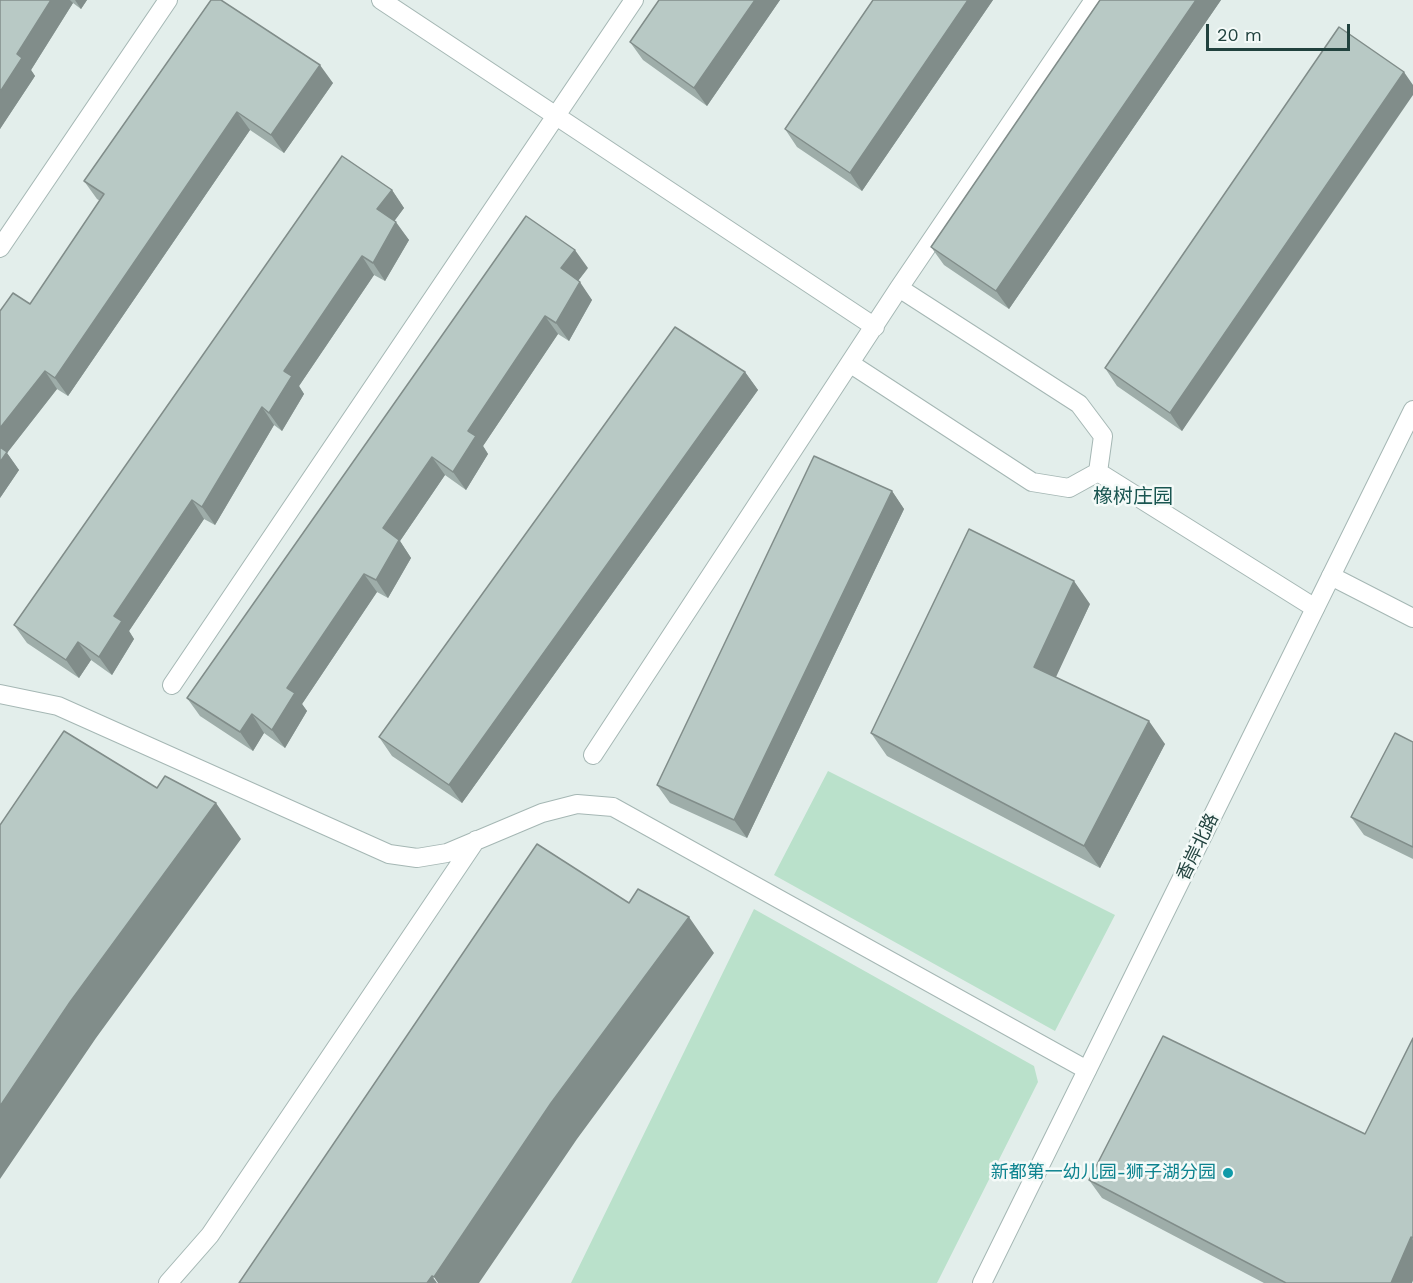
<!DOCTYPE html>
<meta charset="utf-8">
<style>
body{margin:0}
#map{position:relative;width:1413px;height:1283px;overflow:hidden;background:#e3eeeb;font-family:"Work Sans",sans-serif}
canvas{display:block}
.scale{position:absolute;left:1206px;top:24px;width:144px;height:27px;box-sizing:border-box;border:3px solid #21423e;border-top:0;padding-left:8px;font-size:18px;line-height:21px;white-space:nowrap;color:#21423e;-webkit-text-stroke:4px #f4faf8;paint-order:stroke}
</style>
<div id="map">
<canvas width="1413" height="1283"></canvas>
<div class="scale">20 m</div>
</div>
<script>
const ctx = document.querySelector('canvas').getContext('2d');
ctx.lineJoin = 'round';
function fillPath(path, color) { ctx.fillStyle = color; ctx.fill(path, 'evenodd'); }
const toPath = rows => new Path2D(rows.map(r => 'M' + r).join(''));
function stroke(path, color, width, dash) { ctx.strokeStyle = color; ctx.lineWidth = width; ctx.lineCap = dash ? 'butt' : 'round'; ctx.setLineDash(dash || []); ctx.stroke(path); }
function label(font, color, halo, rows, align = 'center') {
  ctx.font = font + ' "Work Sans","Noto Sans SC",sans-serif'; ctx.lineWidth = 5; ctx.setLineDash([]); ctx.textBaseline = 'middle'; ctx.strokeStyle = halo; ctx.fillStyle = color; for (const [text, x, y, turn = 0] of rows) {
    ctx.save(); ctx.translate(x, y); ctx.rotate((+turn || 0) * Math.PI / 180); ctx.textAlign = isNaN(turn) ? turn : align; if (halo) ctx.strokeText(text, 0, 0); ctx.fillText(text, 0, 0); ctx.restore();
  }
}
fillPath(toPath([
 [828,771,1115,915,1055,1031,774,875],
 [754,909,1034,1066,1038,1082,937,1283,571,1283]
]), '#bae1cb');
const minor = toPath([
 [381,0,875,327],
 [0,248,168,0],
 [899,288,1079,404,1103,436,1098,472],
 [851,364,1032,482,1069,488,1098,472],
 [1098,472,1315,608],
 [1331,576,1413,618],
 [172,685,634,0],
 [0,694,58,706,389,854,417,858,447,853,542,813,577,804,613,807,1087,1070],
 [593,755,899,288,1094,0],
 [168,1283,210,1235,476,840]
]);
const tertiary = toPath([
 [982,1283,1413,410]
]);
stroke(minor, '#a5b7b4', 20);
stroke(tertiary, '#a5b7b4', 20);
stroke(minor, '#fff', 18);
stroke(tertiary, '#fff', 18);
fillPath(toPath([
 [0,0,87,0,81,9,73,3,31,70,35,76,0,129],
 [211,0,333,83,284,153,250,130,68,396,57,389,7,453,19,470,0,498,30,304,100,201,97,199,84,181],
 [659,0,780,0,707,106,643,60,630,42],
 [873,0,993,0,862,191,797,147,785,129],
 [1100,0,1221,0,1009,309,944,265,931,247],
 [1404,72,1182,431,1117,386,1105,368],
 [392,190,404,208,394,221,409,240,385,281,374,275,299,386,304,394,282,431,274,425,215,525,204,519,129,631,134,639,112,675,91,660,79,678,27,643,14,625],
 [588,268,578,281,592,300,569,341,558,334,483,446,488,454,466,490,445,475,400,541,411,558,388,598,377,592,302,704,307,711,285,748,264,733,253,751,200,716,187,698],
 [745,372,758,390,462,803,392,756,379,737],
 [892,491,904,509,747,838,670,803,657,785],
 [1090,604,1055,677,1165,744,1100,868,887,756,871,733],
 [1413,742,1413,859,1364,835,1351,817],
 [1413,1038,1413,1280,1412,1283,1264,1283,1102,1198,1089,1180,1365,1134]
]), '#9eada9');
fillPath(toPath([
 [51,0,70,0,73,3,31,70,35,76,0,129,0,92,17,54],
 [75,0,87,0,81,9],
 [755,0,780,0,707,106,694,88],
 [968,0,993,0,862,191,850,173],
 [1196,0,1221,0,1009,309,996,291],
 [320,65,333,83,284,153,271,135],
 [1404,72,1413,85,1413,95,1182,431,1170,413],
 [237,112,250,130,68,396,55,378],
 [392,190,404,208,390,227,377,209],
 [396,222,409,240,385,281,373,263],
 [575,250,588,268,574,286,561,268],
 [362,256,374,275,299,386,304,394,282,431,269,413,284,371],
 [580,282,592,300,569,341,556,323],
 [545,316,558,334,483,446,488,454,466,490,453,472,468,431],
 [45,371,57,389,7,453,19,470,0,498,0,428],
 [745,372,758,390,462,803,449,785],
 [262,407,274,425,215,525,202,507],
 [432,457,445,475,400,541,411,558,388,598,376,580,383,528],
 [892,491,904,509,747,838,734,820],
 [192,500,204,519,129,631,134,639,112,675,99,657,114,616],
 [364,574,377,592,302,704,307,711,285,748,272,730,287,688],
 [1074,581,1090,604,1050,690,1034,667],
 [78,642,91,660,79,678,66,660],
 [252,714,264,733,253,751,240,732],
 [1149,721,1165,744,1100,868,1084,846],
 [216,803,241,839,96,1038,0,1179,0,1106,70,1002],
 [689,917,714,953,577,1139,479,1283,438,1283,434,1277,551,1103],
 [1411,1237,1413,1240,1413,1280,1412,1283,1391,1283],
 [432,1276,437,1283,427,1283]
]), '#818d8a');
const building = toPath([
 [0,0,51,0,17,54,22,58,0,92,0,0],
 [211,0,221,0,320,65,271,135,237,112,55,378,45,371,0,428,0,311,13,293,30,304,104,194,84,181,211,0],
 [659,0,755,0,694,88,630,42,659,0],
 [873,0,968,0,850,173,785,129,873,0],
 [1100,0,1196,0,996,291,931,247,1100,0],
 [1339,27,1404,72,1170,413,1105,368,1339,27],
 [342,156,392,190,377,209,396,222,373,263,362,256,284,371,292,376,269,413,262,407,202,507,192,500,114,616,122,621,99,657,78,642,66,660,14,625,342,156],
 [526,216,575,250,561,268,580,282,556,323,545,316,468,431,476,436,453,472,432,457,383,528,399,540,376,580,364,574,287,688,295,693,272,730,252,714,240,732,187,698,526,216],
 [675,327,745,372,449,785,379,737,675,327],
 [0,447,7,452,0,462,0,447],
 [814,456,892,491,734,820,657,785,814,456],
 [969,529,1074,581,1034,667,1149,721,1084,846,871,733,969,529],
 [64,731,157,788,165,776,216,803,70,1002,0,1106,0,825,64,731],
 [1395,733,1413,742,1413,847,1351,817,1395,733],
 [537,844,629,903,638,889,689,917,551,1103,434,1277,432,1276,427,1283,239,1283,537,844],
 [1163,1036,1365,1134,1413,1038,1413,1238,1411,1237,1391,1283,1286,1283,1089,1180,1163,1036]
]);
fillPath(building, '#b8c9c5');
stroke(building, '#818d8a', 1.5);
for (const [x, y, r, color] of [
 [1228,1173,6,"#0f9aa8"]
]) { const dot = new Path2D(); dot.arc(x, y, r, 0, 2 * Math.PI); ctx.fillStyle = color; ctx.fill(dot); stroke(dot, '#f4faf8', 2); }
label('18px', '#21423e', '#f4faf8', [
 ["香岸北路",1198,847,-64]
]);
label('18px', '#0d838f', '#f4faf8', [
 ["新都第一幼儿园-狮子湖分园",1216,1173]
], 'right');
label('20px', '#1a5651', '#f4faf8', [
 ["橡树庄园",1133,497]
]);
</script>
